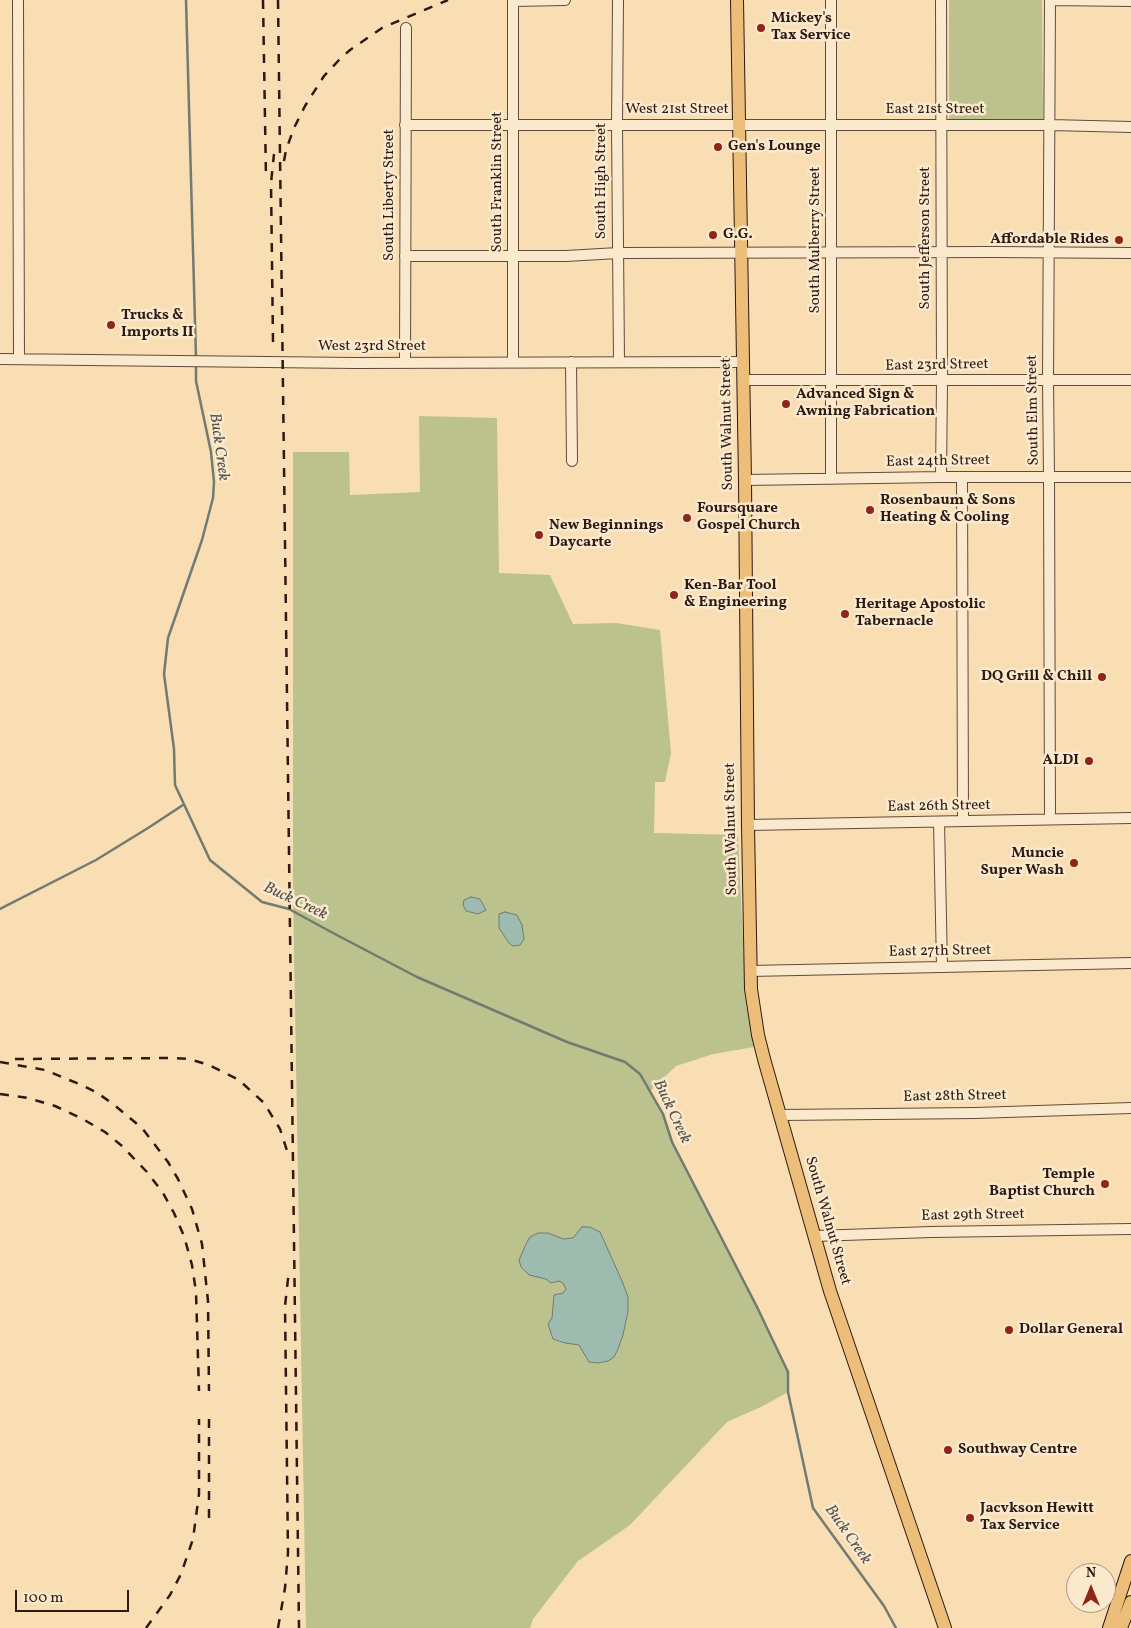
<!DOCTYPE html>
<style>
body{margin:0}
#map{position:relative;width:1131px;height:1628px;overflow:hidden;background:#f9ddb3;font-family:Vollkorn,serif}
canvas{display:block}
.north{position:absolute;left:1066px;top:1563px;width:50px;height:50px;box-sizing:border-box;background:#fbe9ce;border:1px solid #a99683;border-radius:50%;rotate:0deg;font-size:14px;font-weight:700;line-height:20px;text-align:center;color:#2d1a13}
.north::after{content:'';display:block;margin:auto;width:18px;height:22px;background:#8f2418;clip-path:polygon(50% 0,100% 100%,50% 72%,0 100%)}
.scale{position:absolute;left:15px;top:1590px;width:114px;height:22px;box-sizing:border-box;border:2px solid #2d1a13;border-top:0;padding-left:6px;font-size:15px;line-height:18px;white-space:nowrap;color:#2d1a13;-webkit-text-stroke:4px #fbe9ce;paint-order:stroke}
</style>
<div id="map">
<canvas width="1131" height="1628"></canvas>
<div class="north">N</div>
<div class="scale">100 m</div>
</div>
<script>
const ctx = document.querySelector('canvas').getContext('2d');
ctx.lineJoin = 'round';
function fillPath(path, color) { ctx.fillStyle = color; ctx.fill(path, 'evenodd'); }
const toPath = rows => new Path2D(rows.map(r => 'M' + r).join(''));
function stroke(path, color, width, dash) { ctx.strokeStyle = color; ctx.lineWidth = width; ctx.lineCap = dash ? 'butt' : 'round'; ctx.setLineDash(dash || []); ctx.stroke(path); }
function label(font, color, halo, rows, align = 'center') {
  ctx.font = font + ' Vollkorn,serif'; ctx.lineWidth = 5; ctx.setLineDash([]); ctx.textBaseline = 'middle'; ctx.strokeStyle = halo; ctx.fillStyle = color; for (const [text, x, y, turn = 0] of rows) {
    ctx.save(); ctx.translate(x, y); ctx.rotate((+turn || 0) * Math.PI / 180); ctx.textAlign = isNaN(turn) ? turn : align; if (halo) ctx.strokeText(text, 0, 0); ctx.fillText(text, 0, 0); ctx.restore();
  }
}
fillPath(toPath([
 [949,0,1042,0,1043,119,949,119],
 [419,416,497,418,499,573,550,575,573,624,616,623,660,630,671,753,665,782,655,782,654,833,738,835,746,1004,754,1047,713,1054,676,1066,650,1091,663,1114,672,1142,755,1301,788,1372,788,1392,763,1406,727,1422,630,1525,578,1561,533,1619,530,1628,306,1628,293,894,293,452,349,452,350,495,420,492]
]), '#bbc28e');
const water = toPath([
 [471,897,480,899,486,910,478,914,466,911,463,905,464,900,471,897],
 [505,912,517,915,522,925,524,939,520,945,513,946,509,943,499,928,499,914,505,912],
 [582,1227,590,1227,600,1232,622,1281,628,1297,628,1311,623,1335,618,1349,614,1357,608,1361,598,1363,589,1362,579,1345,565,1343,553,1339,548,1324,552,1318,554,1295,563,1293,566,1289,563,1283,559,1281,551,1283,546,1279,529,1275,521,1267,519,1260,526,1244,530,1237,538,1233,548,1233,563,1239,573,1238,582,1227]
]);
fillPath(water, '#9ebbb0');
stroke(water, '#717b71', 1);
stroke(toPath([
 [186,0,196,358],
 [196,364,196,381,211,452,214,482,213,498,202,540,168,638,164,674,174,749,175,785,210,860,262,902,289,909,333,933,417,977,567,1042,625,1062,640,1074,663,1114,672,1142,757,1307,788,1372,788,1392,813,1508,884,1606,896,1628],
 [0,909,96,860,148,828,183,805]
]), '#717b71', 2.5);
const minor = toPath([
 [18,0,19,359],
 [618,0,617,125,619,362],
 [1050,0,1131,1],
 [405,125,1050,125,1131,127],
 [405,256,566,256,618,253,994,252,1131,253],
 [0,359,355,363,743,362],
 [405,362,406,28],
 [513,362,513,1,565,0],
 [571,362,572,461],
 [744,380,1131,380],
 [941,477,942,381,941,0],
 [962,477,963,821],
 [831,479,831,0],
 [745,480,941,477,1131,477],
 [1050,819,1049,477,1048,380,1050,0],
 [939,822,942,967],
 [748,825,1131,818],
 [750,971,1131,963],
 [780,1115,975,1113,1131,1108],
 [815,1236,931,1232,1131,1229]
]);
const major = toPath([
 [737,0,745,480,748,825,751,989,758,1035,764,1059,830,1291,945,1628],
 [1109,1628,1131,1561],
 [1121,1628,1131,1602]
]);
stroke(minor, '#604b3b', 12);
stroke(major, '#2d1a13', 14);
stroke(minor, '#fbe9ce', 10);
stroke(major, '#ecbe7a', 12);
stroke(toPath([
 [263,0,266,178],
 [278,0,299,1628],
 [284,161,286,150,294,128,305,106,324,76,339,60,350,50,382,28,448,0],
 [273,342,271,183,274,154],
 [15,1059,174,1058,189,1059,209,1065,239,1080,264,1103,280,1129,289,1157],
 [0,1062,45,1070,79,1084,96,1092,113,1104,142,1128,168,1162,178,1179,192,1209,202,1244,208,1301,209,1391],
 [0,1094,28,1098,55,1106,81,1118,105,1132,122,1146,147,1172,163,1193,174,1213,184,1236,192,1265,196,1292,199,1391],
 [209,1419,209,1523],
 [146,1628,170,1595,181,1574,193,1539,199,1494,199,1419],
 [278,1628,285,1588,288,1553,285,1306,289,1270]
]), '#2d1a13', 2.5, [9, 9]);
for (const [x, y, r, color] of [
 [761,28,5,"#8f2418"],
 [718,147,5,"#8f2418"],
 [713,235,5,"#8f2418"],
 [1119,240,5,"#8f2418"],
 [111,325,5,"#8f2418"],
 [786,404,5,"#8f2418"],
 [870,510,5,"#8f2418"],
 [687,518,5,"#8f2418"],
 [539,535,5,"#8f2418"],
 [674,595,5,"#8f2418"],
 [845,614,5,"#8f2418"],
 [1102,677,5,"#8f2418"],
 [1089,761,5,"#8f2418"],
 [1074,863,5,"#8f2418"],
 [1105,1184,5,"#8f2418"],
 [1009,1330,5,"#8f2418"],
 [948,1450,5,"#8f2418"],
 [970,1518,5,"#8f2418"]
]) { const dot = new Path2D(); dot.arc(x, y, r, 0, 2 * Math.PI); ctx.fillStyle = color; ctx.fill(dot); stroke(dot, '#fbe9ce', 2); }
label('bold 15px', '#2d1a13', '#fbe9ce', [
 ["Mickey's",771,19],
 ["Tax Service",771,36],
 ["Gen's Lounge",728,147],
 ["G.G.",723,235],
 ["Affordable Rides",1109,240,"right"],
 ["Trucks &",121,316],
 ["Imports II",121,333],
 ["Advanced Sign &",796,395],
 ["Awning Fabrication",796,412],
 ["Rosenbaum & Sons",880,501],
 ["Heating & Cooling",880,518],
 ["Foursquare",697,509],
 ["Gospel Church",697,526],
 ["New Beginnings",549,526],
 ["Daycarte",549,543],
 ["Ken-Bar Tool",684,586],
 ["& Engineering",684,603],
 ["Heritage Apostolic",855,605],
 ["Tabernacle",855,622],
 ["DQ Grill & Chill",1092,677,"right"],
 ["ALDI",1079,761,"right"],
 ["Muncie",1064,854,"right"],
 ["Super Wash",1064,871,"right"],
 ["Temple",1095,1175,"right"],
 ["Baptist Church",1095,1192,"right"],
 ["Dollar General",1019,1330],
 ["Southway Centre",958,1450],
 ["Jacvkson Hewitt",980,1509],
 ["Tax Service",980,1526]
], 'left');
label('15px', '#2d1a13', '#fbe9ce', [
 ["West 21st Street",677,110],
 ["East 21st Street",935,110],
 ["South High Street",602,181,-90],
 ["South Franklin Street",498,182,-90],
 ["South Liberty Street",390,195,-90],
 ["South Jefferson Street",926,238,-90],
 ["South Mulberry Street",816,240,-90],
 ["West 23rd Street",372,347],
 ["East 23rd Street",937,366,-1],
 ["South Elm Street",1034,410,-91],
 ["South Walnut Street",728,424,-91],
 ["East 24th Street",938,462,-1],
 ["East 26th Street",939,807,-1],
 ["South Walnut Street",732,829,-91],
 ["East 27th Street",940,952,-1],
 ["East 28th Street",955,1097,-1],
 ["East 29th Street",973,1216,-1],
 ["South Walnut Street",827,1221,74]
]);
label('italic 16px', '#55524a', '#fbe9ce', [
 ["Buck Creek",218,447,82],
 ["Buck Creek",295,902,25],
 ["Buck Creek",671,1112,65],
 ["Buck Creek",847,1535,55]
]);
</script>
